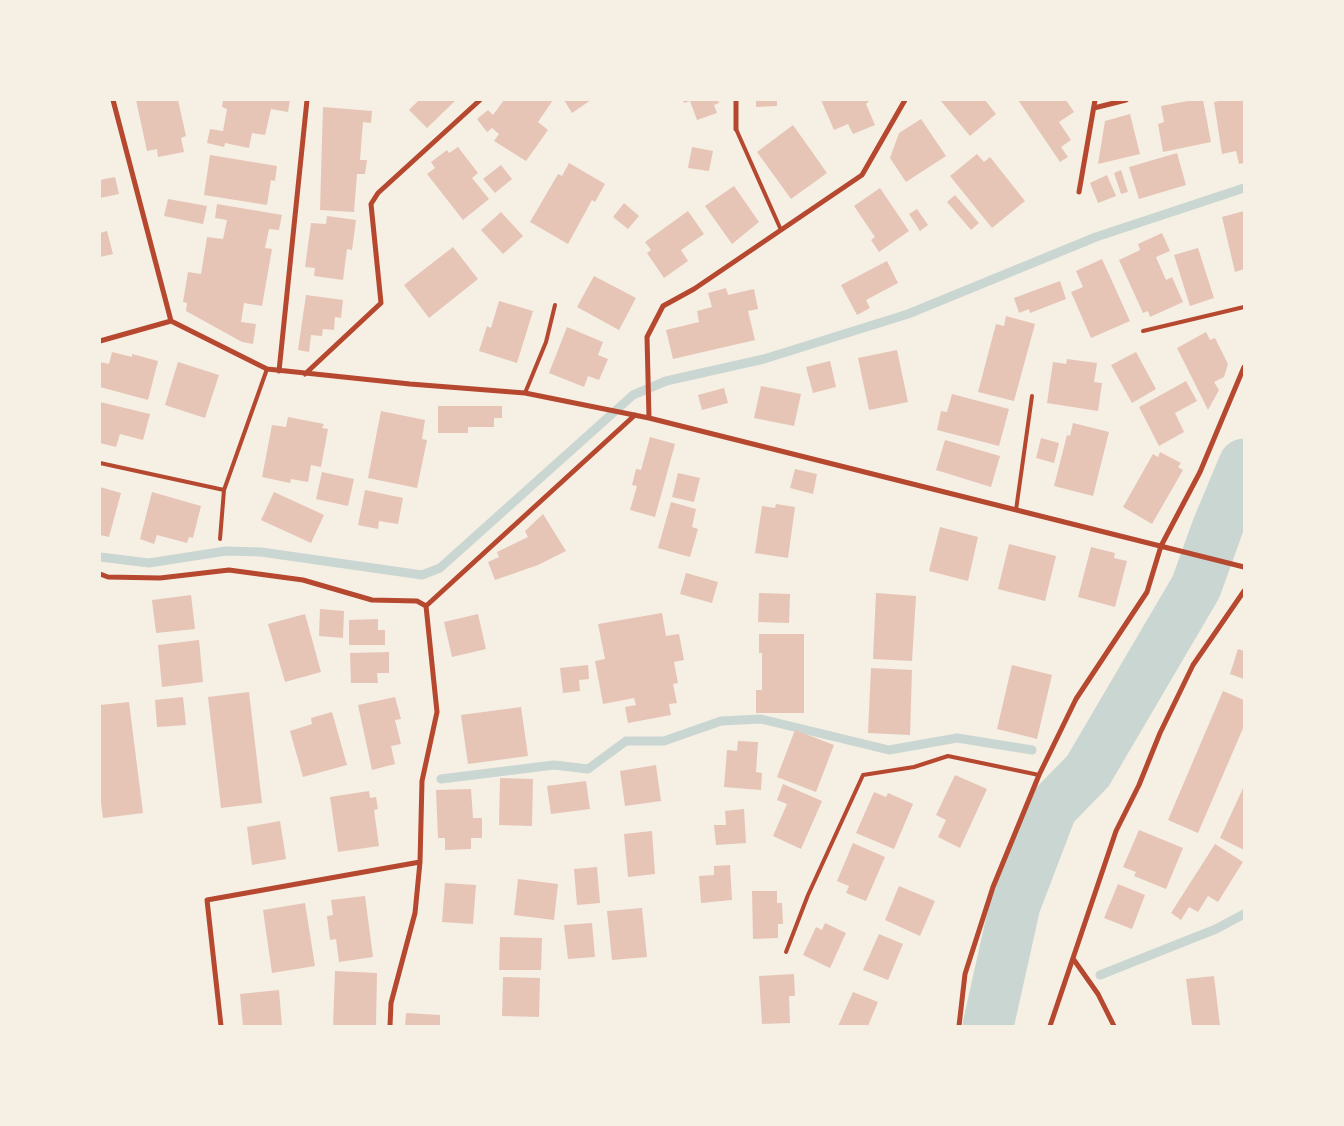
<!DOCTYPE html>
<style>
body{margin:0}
#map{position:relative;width:1344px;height:1126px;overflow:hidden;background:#f6efe4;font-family:Mulish,sans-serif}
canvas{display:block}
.frame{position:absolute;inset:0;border:101px solid #f6efe4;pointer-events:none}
</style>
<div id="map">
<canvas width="1344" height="1126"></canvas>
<div class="frame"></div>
</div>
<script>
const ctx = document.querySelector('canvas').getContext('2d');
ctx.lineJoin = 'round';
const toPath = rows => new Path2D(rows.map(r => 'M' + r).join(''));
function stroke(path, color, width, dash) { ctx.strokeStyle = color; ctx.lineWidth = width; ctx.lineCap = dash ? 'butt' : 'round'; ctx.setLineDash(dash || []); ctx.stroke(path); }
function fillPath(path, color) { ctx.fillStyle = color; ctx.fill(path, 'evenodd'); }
stroke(toPath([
 [100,557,149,563,226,551,261,552,422,575,440,568,633,395,666,381,764,359,908,314,1096,237,1244,188],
 [441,779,554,765,588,769,626,741,664,741,721,721,761,719,889,750,957,738,1032,750],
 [1100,975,1216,929,1244,914]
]), '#c9d6d2', 9);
stroke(toPath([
 [988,1026,1015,905,1052,808,1088,771,1196,587,1218,526,1244,464]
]), '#c9d6d2', 51);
fillPath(toPath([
 [136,100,178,100,186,136,181,138,184,152,158,157,157,149,147,151],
 [223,100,290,100,288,112,271,109,265,135,252,133,249,148,225,143,224,147,207,143,210,129,223,131,227,109,222,107],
 [419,100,456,100,427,128,409,110],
 [504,100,553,100,538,122,548,130,526,161,494,141,499,134,492,128,487,132,477,119,488,110,493,115],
 [564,100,591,100,572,113],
 [683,100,718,100,719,103,714,105,717,113,697,120,690,101,684,103],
 [756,100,777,100,777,106,756,107],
 [821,100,870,100,866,104,875,125,853,134,848,124,834,130],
 [940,100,985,100,996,114,970,136],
 [1018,100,1066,100,1074,112,1059,122,1071,140,1061,147,1068,157,1060,162],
 [1193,100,1203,100,1211,142,1163,152,1158,124,1164,122,1161,106],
 [1224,100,1244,100,1244,163,1239,164,1236,151,1222,154,1214,102],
 [323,107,372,111,371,123,363,122,360,160,367,160,365,174,357,174,354,212,320,210],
 [1130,114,1140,154,1098,164,1105,121],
 [921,119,946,156,906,182,890,158,899,133],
 [793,125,827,173,791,199,757,152],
 [458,147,478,173,472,178,489,199,463,220,427,174,435,168,431,162,447,150,449,153],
 [692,147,713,151,709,171,688,168],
 [1177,153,1186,185,1139,199,1129,167],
 [977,154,984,162,990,157,1025,201,992,228,950,176],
 [210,155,277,166,275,181,271,180,267,205,204,195],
 [569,163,605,184,595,202,592,200,568,244,530,222,558,174,562,176],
 [501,165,512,179,495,193,483,179],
 [1121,170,1128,192,1121,194,1114,173],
 [1107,175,1116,196,1098,203,1090,183],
 [115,177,119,194,100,198,100,180],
 [734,186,759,222,732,244,705,206],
 [880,188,909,231,879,252,871,240,875,237,854,206],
 [955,195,979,223,971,230,947,202],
 [168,199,207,206,203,224,164,216],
 [624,203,639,216,628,229,613,217],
 [217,204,282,215,279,230,269,229,265,248,272,249,262,306,244,303,241,322,256,324,253,344,242,342,186,311,187,303,183,302,188,272,201,274,207,237,223,239,227,220,215,218],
 [917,209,928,225,920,231,909,214],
 [688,211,704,234,681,250,688,261,664,278,647,253,651,250,645,242],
 [1244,211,1244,269,1235,272,1222,217],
 [501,212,523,236,503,254,481,230],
 [327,216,356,220,352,250,347,249,343,280,314,276,315,268,305,267,311,223,326,224],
 [107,231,113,254,100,257,100,233],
 [1162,233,1170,251,1156,257,1166,280,1172,277,1183,302,1150,317,1148,311,1143,313,1119,260,1140,250,1138,244],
 [453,247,478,279,429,318,404,285],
 [1198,248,1214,298,1190,306,1174,255],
 [1102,259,1130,321,1091,338,1071,292,1083,287,1076,271],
 [887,261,898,283,866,300,870,308,857,315,841,285],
 [594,276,636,298,619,330,577,307],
 [1060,281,1066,299,1030,313,1029,309,1019,313,1014,298],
 [726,288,728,295,754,289,758,309,748,311,755,340,673,359,666,330,699,322,697,311,712,307,708,293],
 [306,295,343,300,341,318,335,317,334,330,323,329,322,336,311,335,309,352,298,350],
 [499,301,533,311,517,363,479,351,487,326,491,328],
 [1006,316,1035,324,1014,401,978,392,996,324,1004,326],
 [567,327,603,342,598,355,608,359,599,380,588,376,584,387,549,373],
 [1206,332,1210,340,1215,338,1228,364,1224,377,1214,382,1219,390,1208,410,1177,348],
 [897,350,908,402,869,410,858,358],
 [112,352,132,357,132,354,158,361,148,400,100,387,100,362,109,364],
 [1136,352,1156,389,1132,403,1111,365],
 [1067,359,1097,363,1094,382,1102,383,1098,411,1047,403,1053,362,1066,364],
 [830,361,836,387,813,393,806,367],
 [178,362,219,375,205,418,165,405],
 [1186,381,1197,401,1175,413,1184,432,1159,446,1139,407],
 [761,386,801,394,794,426,754,418],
 [724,388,728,403,702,410,698,395],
 [952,394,1009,409,999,446,937,430,941,411,947,412],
 [100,402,150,414,143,440,120,434,116,447,100,443],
 [438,406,502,406,502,418,494,418,494,427,468,427,468,433,438,433],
 [381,411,425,420,422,439,427,440,417,488,368,478],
 [288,417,324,424,322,428,328,429,321,467,311,465,308,482,291,479,290,483,262,477,272,425,286,427],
 [1073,423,1109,432,1093,496,1054,486,1067,435,1070,436],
 [650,437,675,444,655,517,630,510,637,486,632,485,636,469,641,470],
 [1041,438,1059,443,1054,463,1036,458],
 [945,440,1000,456,991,487,936,470],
 [1160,452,1181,463,1178,467,1183,470,1152,524,1123,507,1153,454,1158,457],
 [795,469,817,474,813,494,790,488],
 [322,472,354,479,348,506,316,499],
 [678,473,700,478,694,502,672,497],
 [100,487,121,493,109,537,100,535],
 [365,490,403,498,398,524,379,521,378,529,358,525],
 [152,492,201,506,193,538,189,537,187,543,157,535,154,544,140,539],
 [274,492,324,515,311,543,261,520],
 [671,502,696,509,692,527,698,529,690,557,658,548],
 [776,504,795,507,788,558,755,553,762,506,775,508],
 [543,514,566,551,538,565,495,580,488,562,499,557,497,552,528,537,525,531],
 [940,527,978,537,968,581,929,571],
 [1009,544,1056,556,1045,601,998,589],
 [1091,547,1115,553,1114,558,1127,561,1115,607,1078,597],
 [686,573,718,582,712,603,680,594],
 [759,593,790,594,789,623,758,622],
 [876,593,916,596,912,661,873,659],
 [191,595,195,629,156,633,152,600],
 [320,609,344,611,343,638,319,636],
 [662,613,666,636,679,634,684,660,674,662,678,683,673,684,677,703,669,704,671,715,628,723,625,707,636,705,634,698,603,704,595,661,605,659,598,624],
 [305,614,321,672,285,682,268,624],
 [478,614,486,649,452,657,444,622],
 [378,619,378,630,385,630,385,645,349,645,349,620],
 [759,634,804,634,804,713,756,713,756,690,762,690,762,653,759,653],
 [199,640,203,682,162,687,158,645],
 [1238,649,1244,651,1244,679,1230,674],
 [389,652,389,673,377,673,378,683,351,683,350,653],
 [588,665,589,679,579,680,580,691,563,693,560,668],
 [1012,665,1052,675,1037,739,997,729],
 [871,668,912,670,910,735,868,733],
 [1223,691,1244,700,1244,726,1198,833,1168,820],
 [249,692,262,803,221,808,208,697],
 [183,697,186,725,157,727,155,700],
 [395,697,401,719,395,720,401,744,391,746,395,764,372,770,358,705],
 [129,702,143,813,103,818,100,796,100,705],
 [521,707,528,756,468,764,461,715],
 [332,712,347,765,303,777,290,731,312,724,311,718],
 [795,730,834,745,816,792,777,777],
 [738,741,758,742,756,772,762,773,761,790,724,787,727,750,737,751],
 [656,765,661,801,625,806,620,771],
 [955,775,987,789,960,848,938,837,946,820,936,815],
 [500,778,533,779,532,826,499,825],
 [586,781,590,809,551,814,547,786],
 [783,784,822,801,801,849,773,836,787,804,777,800],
 [1244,786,1244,850,1220,838],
 [471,789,473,818,482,818,482,838,471,838,471,849,445,850,445,838,438,838,436,790],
 [369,791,370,798,376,797,378,809,374,810,379,846,338,852,330,797],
 [874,792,886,797,888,793,913,804,894,849,856,833],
 [744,809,746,843,716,845,714,825,726,825,725,811],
 [280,821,286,859,252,865,247,827],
 [1139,830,1183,848,1166,889,1134,876,1136,872,1123,867],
 [652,831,655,874,628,877,624,834],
 [853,843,885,857,866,901,846,893,849,886,837,881],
 [1215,844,1243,862,1218,902,1208,896,1198,912,1189,907,1181,920,1171,913],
 [730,865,732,900,701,903,699,876,714,875,714,866],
 [597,867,600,903,577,905,574,869],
 [518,879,558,884,554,920,514,915],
 [445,883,476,885,473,924,442,922],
 [1118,884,1145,895,1132,929,1104,918],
 [899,886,935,901,920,936,885,920],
 [752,891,777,891,777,903,782,903,783,924,778,924,778,938,753,939],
 [365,896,373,957,339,962,336,939,330,940,327,916,333,915,331,900],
 [305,903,315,966,272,973,263,910],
 [642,908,647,957,612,960,607,911],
 [592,923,595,957,568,959,564,925],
 [825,923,846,933,830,968,803,955,816,927,822,930],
 [879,934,903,944,888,980,863,970],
 [500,937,542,938,541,970,499,970],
 [335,971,377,973,376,1026,333,1026],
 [794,974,795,996,789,996,790,1023,762,1024,759,976],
 [1214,976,1220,1026,1192,1026,1186,979],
 [503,977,540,978,539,1017,502,1016],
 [279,990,282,1026,243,1026,240,994],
 [853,992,878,1002,868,1026,838,1026],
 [406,1013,440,1015,440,1026,405,1026]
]), '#e6c5b7');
stroke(toPath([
 [736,129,781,230],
 [1143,331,1244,307],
 [525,393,546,342,555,305],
 [100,463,224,490],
 [1016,510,1032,396],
 [220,539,224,490,267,369],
 [786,952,808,895,863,775,914,767,948,756,1039,775]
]), '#b5482f', 4);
stroke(toPath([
 [113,100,171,321,267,369,410,384,525,393,649,418,1244,567],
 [736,100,736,129],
 [1094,108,1126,100],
 [1079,192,1095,100],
 [100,341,171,321],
 [279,371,307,100],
 [305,374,381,303,371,204,378,193,480,100],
 [649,418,647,337,663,306,694,289,862,175,905,100],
 [100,574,108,577,160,578,229,570,303,580,372,600,417,601,426,606,437,712,422,781,420,862,207,900,221,1026],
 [426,606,635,415],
 [1074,960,1098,994,1114,1026],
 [390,1026,391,1003,415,913,420,862],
 [959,1026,965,974,993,887,1039,775,1076,699,1147,592,1161,546,1200,472,1244,367],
 [1050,1026,1116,831,1139,785,1160,733,1193,665,1244,591]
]), '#b5482f', 5);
</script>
